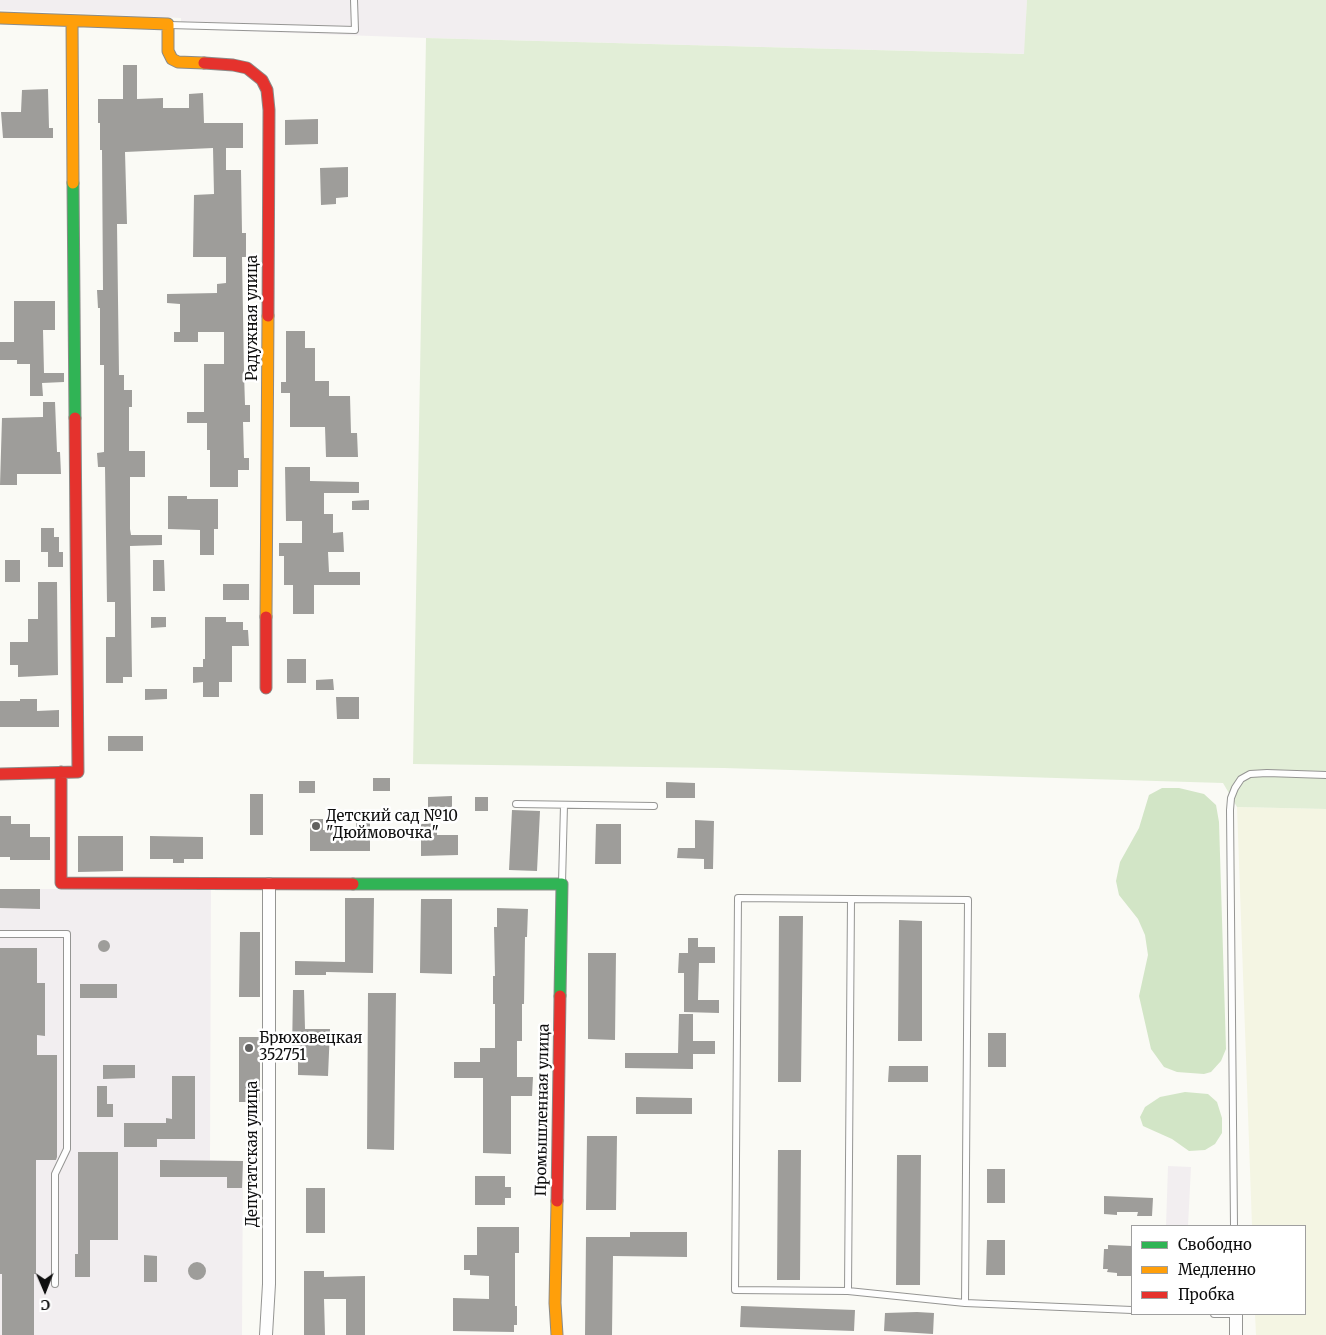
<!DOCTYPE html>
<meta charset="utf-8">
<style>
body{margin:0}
#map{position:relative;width:1326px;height:1335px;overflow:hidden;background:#fafaf5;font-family:Merriweather,serif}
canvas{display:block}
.legend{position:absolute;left:1131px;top:1225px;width:175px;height:90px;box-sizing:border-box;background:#fff;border:1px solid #9f9f9f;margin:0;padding:6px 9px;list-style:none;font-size:15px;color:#0f0f0f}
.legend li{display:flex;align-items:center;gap:10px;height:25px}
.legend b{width:25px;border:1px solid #9f9f9f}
.north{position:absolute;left:20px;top:1265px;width:50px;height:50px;-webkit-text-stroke:4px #fff;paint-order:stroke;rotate:179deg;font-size:14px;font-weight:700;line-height:20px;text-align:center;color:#0f0f0f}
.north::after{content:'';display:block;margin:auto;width:18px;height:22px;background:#0f0f0f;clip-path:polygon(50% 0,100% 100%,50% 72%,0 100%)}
</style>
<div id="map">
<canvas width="1326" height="1335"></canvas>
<ul class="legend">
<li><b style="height:6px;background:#30b455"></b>Свободно</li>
<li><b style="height:6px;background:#ff9f0a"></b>Медленно</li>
<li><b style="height:6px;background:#e5322d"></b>Пробка</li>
</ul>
<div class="north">С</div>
</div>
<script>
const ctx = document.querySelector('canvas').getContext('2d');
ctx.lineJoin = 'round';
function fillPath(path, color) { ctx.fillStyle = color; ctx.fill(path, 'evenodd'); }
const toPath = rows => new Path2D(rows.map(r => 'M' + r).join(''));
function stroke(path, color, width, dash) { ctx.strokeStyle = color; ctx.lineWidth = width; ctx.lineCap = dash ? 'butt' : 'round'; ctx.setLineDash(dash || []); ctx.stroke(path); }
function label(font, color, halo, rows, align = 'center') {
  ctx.font = font + ' Merriweather,serif'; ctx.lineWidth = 5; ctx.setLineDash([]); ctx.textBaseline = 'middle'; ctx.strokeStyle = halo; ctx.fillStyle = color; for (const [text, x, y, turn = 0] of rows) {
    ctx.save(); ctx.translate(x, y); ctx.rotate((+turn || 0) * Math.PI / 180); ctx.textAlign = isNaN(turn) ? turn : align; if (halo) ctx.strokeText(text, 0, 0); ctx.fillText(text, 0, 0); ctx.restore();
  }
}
fillPath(toPath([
 [0,0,1027,0,1025,54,426,38,181,29,181,18,0,10],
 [0,889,211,889,210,1160,243,1161,242,1335,0,1335],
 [1168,1166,1191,1167,1188,1226,1166,1226]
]), '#f2eef0');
fillPath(toPath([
 [1237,807,1326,809,1326,1335,1256,1335,1255,1314,1305,1314,1305,1226,1252,1226]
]), '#f4f5e3');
fillPath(toPath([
 [1027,0,1326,0,1326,809,1237,807,1223,783,724,768,413,764,426,38,1024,54]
]), '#e2eed7');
fillPath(toPath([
 [1162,788,1179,788,1204,794,1216,805,1219,822,1226,1049,1221,1061,1211,1072,1204,1074,1177,1072,1164,1067,1151,1049,1139,996,1148,955,1145,935,1138,919,1119,895,1116,881,1120,862,1139,828,1149,795],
 [1185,1092,1208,1094,1217,1102,1222,1118,1222,1133,1215,1144,1205,1150,1189,1151,1172,1139,1143,1126,1140,1117,1145,1107,1160,1097]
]), '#d2e5c6');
fillPath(toPath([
 [123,65,137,65,137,99,163,98,163,108,189,108,189,94,203,93,204,123,243,123,243,148,226,148,226,170,241,170,242,233,246,233,246,257,242,257,244,373,245,405,250,405,250,422,243,422,244,458,249,458,249,470,238,470,238,487,210,487,210,450,207,450,207,423,187,423,187,412,204,412,204,364,224,364,224,332,198,332,198,342,174,342,174,332,180,332,180,304,167,303,167,294,217,293,217,284,226,283,226,257,193,257,194,195,214,194,213,148,125,152,127,224,117,224,119,375,124,375,124,390,132,390,132,407,129,407,129,451,145,451,145,477,130,477,130,529,131,535,162,535,162,545,130,546,132,677,123,677,123,683,106,683,106,637,115,637,115,602,107,602,105,467,98,467,97,453,104,452,104,365,100,365,100,308,98,308,97,290,103,290,102,150,100,150,100,123,98,123,98,99,123,99],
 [48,89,49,128,53,128,53,138,3,138,1,112,21,112,22,90],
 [318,119,318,144,285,145,285,120],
 [348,167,348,197,336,198,336,204,321,205,320,168],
 [14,301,55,301,55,330,43,330,44,373,64,373,64,382,42,383,43,396,30,396,30,364,17,364,17,360,0,360,0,342,14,342],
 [286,331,305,331,305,348,315,348,315,381,329,381,329,396,350,396,351,433,357,433,358,457,326,457,325,427,290,427,290,393,281,393,281,382,286,382],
 [43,402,55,402,57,452,60,452,61,474,17,474,17,485,0,485,2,418,43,417],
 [285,467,310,467,310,481,359,482,359,493,324,493,324,514,333,514,333,533,343,532,344,552,328,552,329,572,360,572,360,585,314,585,314,614,293,614,293,585,284,585,284,556,279,556,279,543,302,543,302,521,286,521],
 [168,496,187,496,187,499,218,499,218,529,214,529,214,555,200,555,200,530,168,529],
 [369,500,369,510,352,510,352,501],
 [41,528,54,528,54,537,59,537,59,552,63,552,63,567,48,567,48,552,41,552],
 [5,560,20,560,20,582,5,582],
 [153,560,164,560,165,591,153,591],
 [38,582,57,582,58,675,18,677,18,665,10,665,10,642,28,642,28,619,38,619],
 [223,584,249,584,249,600,223,600],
 [151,617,166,617,166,627,151,628],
 [205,617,226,617,226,622,243,622,243,630,248,630,249,646,232,646,232,682,219,682,219,697,203,697,203,682,193,683,193,667,203,667,203,659,205,659],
 [287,659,306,659,306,683,287,683],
 [333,679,334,690,316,690,316,680],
 [145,689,167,689,167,699,145,700],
 [336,697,359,697,359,719,337,719],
 [20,699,37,699,37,711,59,710,59,727,0,727,0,701,20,701],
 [108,736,143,736,143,751,108,751],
 [373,778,390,778,390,791,373,791],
 [299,781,315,781,315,793,299,793],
 [666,782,695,783,695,798,666,798],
 [250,794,263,794,263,835,250,835],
 [452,796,452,807,439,807,439,814,428,814,428,797],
 [475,797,488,797,488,811,475,811],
 [512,810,540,811,537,871,509,870],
 [0,816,11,816,11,824,30,824,30,837,50,837,50,860,10,860,10,857,0,857],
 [310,819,323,819,323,830,356,830,356,819,370,819,370,851,310,851],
 [695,820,714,821,713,869,704,869,704,859,677,858,678,848,695,848],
 [437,823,437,835,458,835,458,855,421,856,421,824],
 [596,824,621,824,621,864,595,864],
 [78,836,123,836,123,871,78,872],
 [150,836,203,837,203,859,184,859,184,863,173,863,173,859,150,859],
 [0,889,40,889,40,909,0,908],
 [345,898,374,898,373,973,326,972,326,975,295,975,295,961,345,962],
 [421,899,452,899,452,974,420,973],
 [497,908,528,909,527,937,525,937,524,1004,522,1004,522,1041,517,1041,517,1077,533,1077,532,1096,511,1096,511,1154,483,1153,483,1078,454,1078,454,1062,480,1062,480,1048,495,1048,495,1004,493,1004,493,976,495,976,494,927,497,927],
 [779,916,803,916,801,1082,778,1082],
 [899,920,922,921,922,1041,898,1041],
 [240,932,260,932,260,997,239,997],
 [688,938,698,938,698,947,715,947,715,963,699,963,698,1000,719,1000,719,1013,684,1012,684,973,678,973,679,953,688,953],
 '98 946a6 6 0 1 1 12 0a6 6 0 1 1-12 0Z',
 [0,948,37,948,37,983,45,983,45,1036,37,1035,37,1055,57,1055,57,1157,56,1160,36,1160,36,1274,34,1274,34,1335,2,1335,2,1274,0,1274],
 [588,953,616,953,615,1040,588,1039],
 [80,984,117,984,117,998,80,998],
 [293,990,304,990,305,1029,330,1029,328,1076,298,1075,298,1055,292,1055],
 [368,993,396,993,394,1150,367,1149],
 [679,1014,693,1014,693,1041,715,1041,715,1054,693,1054,693,1069,625,1068,625,1053,678,1053],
 [988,1033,1006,1033,1006,1067,988,1067],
 [239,1037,260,1037,260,1102,239,1102],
 [103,1065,135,1065,135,1078,103,1079],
 [889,1066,928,1066,928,1082,888,1082],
 [172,1076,195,1076,195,1139,157,1139,157,1147,124,1147,124,1123,166,1123,166,1118,172,1119],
 [97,1086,107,1086,107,1104,113,1104,113,1117,97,1117],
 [636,1097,692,1098,692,1114,636,1114],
 [587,1136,617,1136,616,1210,586,1210],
 [778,1150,801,1150,800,1280,777,1280],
 [78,1152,118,1152,118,1240,90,1240,90,1277,75,1277,75,1254,78,1254],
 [897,1155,921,1155,920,1285,896,1285],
 [160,1160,243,1161,242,1188,227,1188,227,1177,160,1177],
 [987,1169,1005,1169,1005,1203,987,1203],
 [475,1176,505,1176,505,1187,511,1187,511,1198,505,1198,505,1205,475,1205],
 [306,1188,325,1188,325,1233,306,1233],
 [1104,1196,1153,1198,1152,1216,1137,1216,1138,1212,1117,1212,1117,1215,1104,1214],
 [477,1227,519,1227,519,1253,515,1253,515,1306,517,1306,517,1325,514,1325,514,1332,453,1331,453,1298,489,1299,489,1276,470,1275,470,1270,464,1270,464,1255,477,1255],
 [630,1232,687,1232,687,1257,613,1256,612,1335,585,1335,586,1237,630,1237],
 [987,1240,1005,1240,1005,1275,986,1275],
 [1108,1245,1132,1246,1132,1276,1117,1276,1117,1273,1107,1272,1108,1269,1103,1269,1104,1249,1108,1249],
 [144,1255,157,1256,157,1282,144,1282],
 '188 1271a9 9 0 1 1 18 0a9 9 0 1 1-18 0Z',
 [304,1271,324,1271,324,1277,365,1276,365,1335,346,1335,346,1299,324,1299,325,1335,304,1335],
 [741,1306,855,1310,854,1331,740,1327],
 [917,1312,934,1313,933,1334,884,1331,885,1313]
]), '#9e9d9a');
const lane = toPath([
 [169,25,355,30,354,0],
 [516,804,654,806],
 [562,883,564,805],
 [0,934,67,934,67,1149,55,1174,55,1284],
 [1234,1226,1230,810,1231,798,1235,788,1241,779,1250,774,1267,773,1326,775],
 [848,1291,851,899],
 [965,1303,968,900,738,898,735,1290,848,1291,965,1303,1132,1310],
 [1214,1314,1236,1314]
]);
const street = toPath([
 [1236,1315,1236,1335],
 [266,1335,269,1284,269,884]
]);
const fast = toPath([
 [73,183,75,418],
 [353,884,562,884,560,996]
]);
const slow = toPath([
 [0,18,168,24,168,51,172,59,178,62,204,63],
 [72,21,73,183],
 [266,617,268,316],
 [557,1201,555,1303,557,1335]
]);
const jam = toPath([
 [204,63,233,65,247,68,262,80,267,90,269,110,268,316],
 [266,688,266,617],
 [61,772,61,883,353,884],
 [0,774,78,772,75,418],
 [557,1201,560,996]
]);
stroke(lane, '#959593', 8);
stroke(street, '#959593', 14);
stroke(fast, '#8b8b89', 13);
stroke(slow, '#8b8b89', 13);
stroke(jam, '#8b8b89', 13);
stroke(lane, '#fefefe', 6);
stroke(street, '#fefefe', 12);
stroke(fast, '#30b455', 11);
stroke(slow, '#ff9f0a', 11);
stroke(jam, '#e5322d', 11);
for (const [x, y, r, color] of [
 [316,826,5,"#616160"],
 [249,1048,5,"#616160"]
]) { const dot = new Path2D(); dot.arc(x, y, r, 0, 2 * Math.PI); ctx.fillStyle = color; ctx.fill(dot); stroke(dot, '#fff', 2); }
label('15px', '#0f0f0f', '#fff', [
 ["Радужная улица",253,318,-90],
 ["Промышленная улица",543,1110,-89],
 ["Депутатская улица",253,1154,-90]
]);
label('15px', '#0f0f0f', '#fff', [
 ["Детский сад №10",326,817],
 ["\"Дюймовочка\"",326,834],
 ["Брюховецкая",259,1039],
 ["352751",259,1056]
], 'left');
</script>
